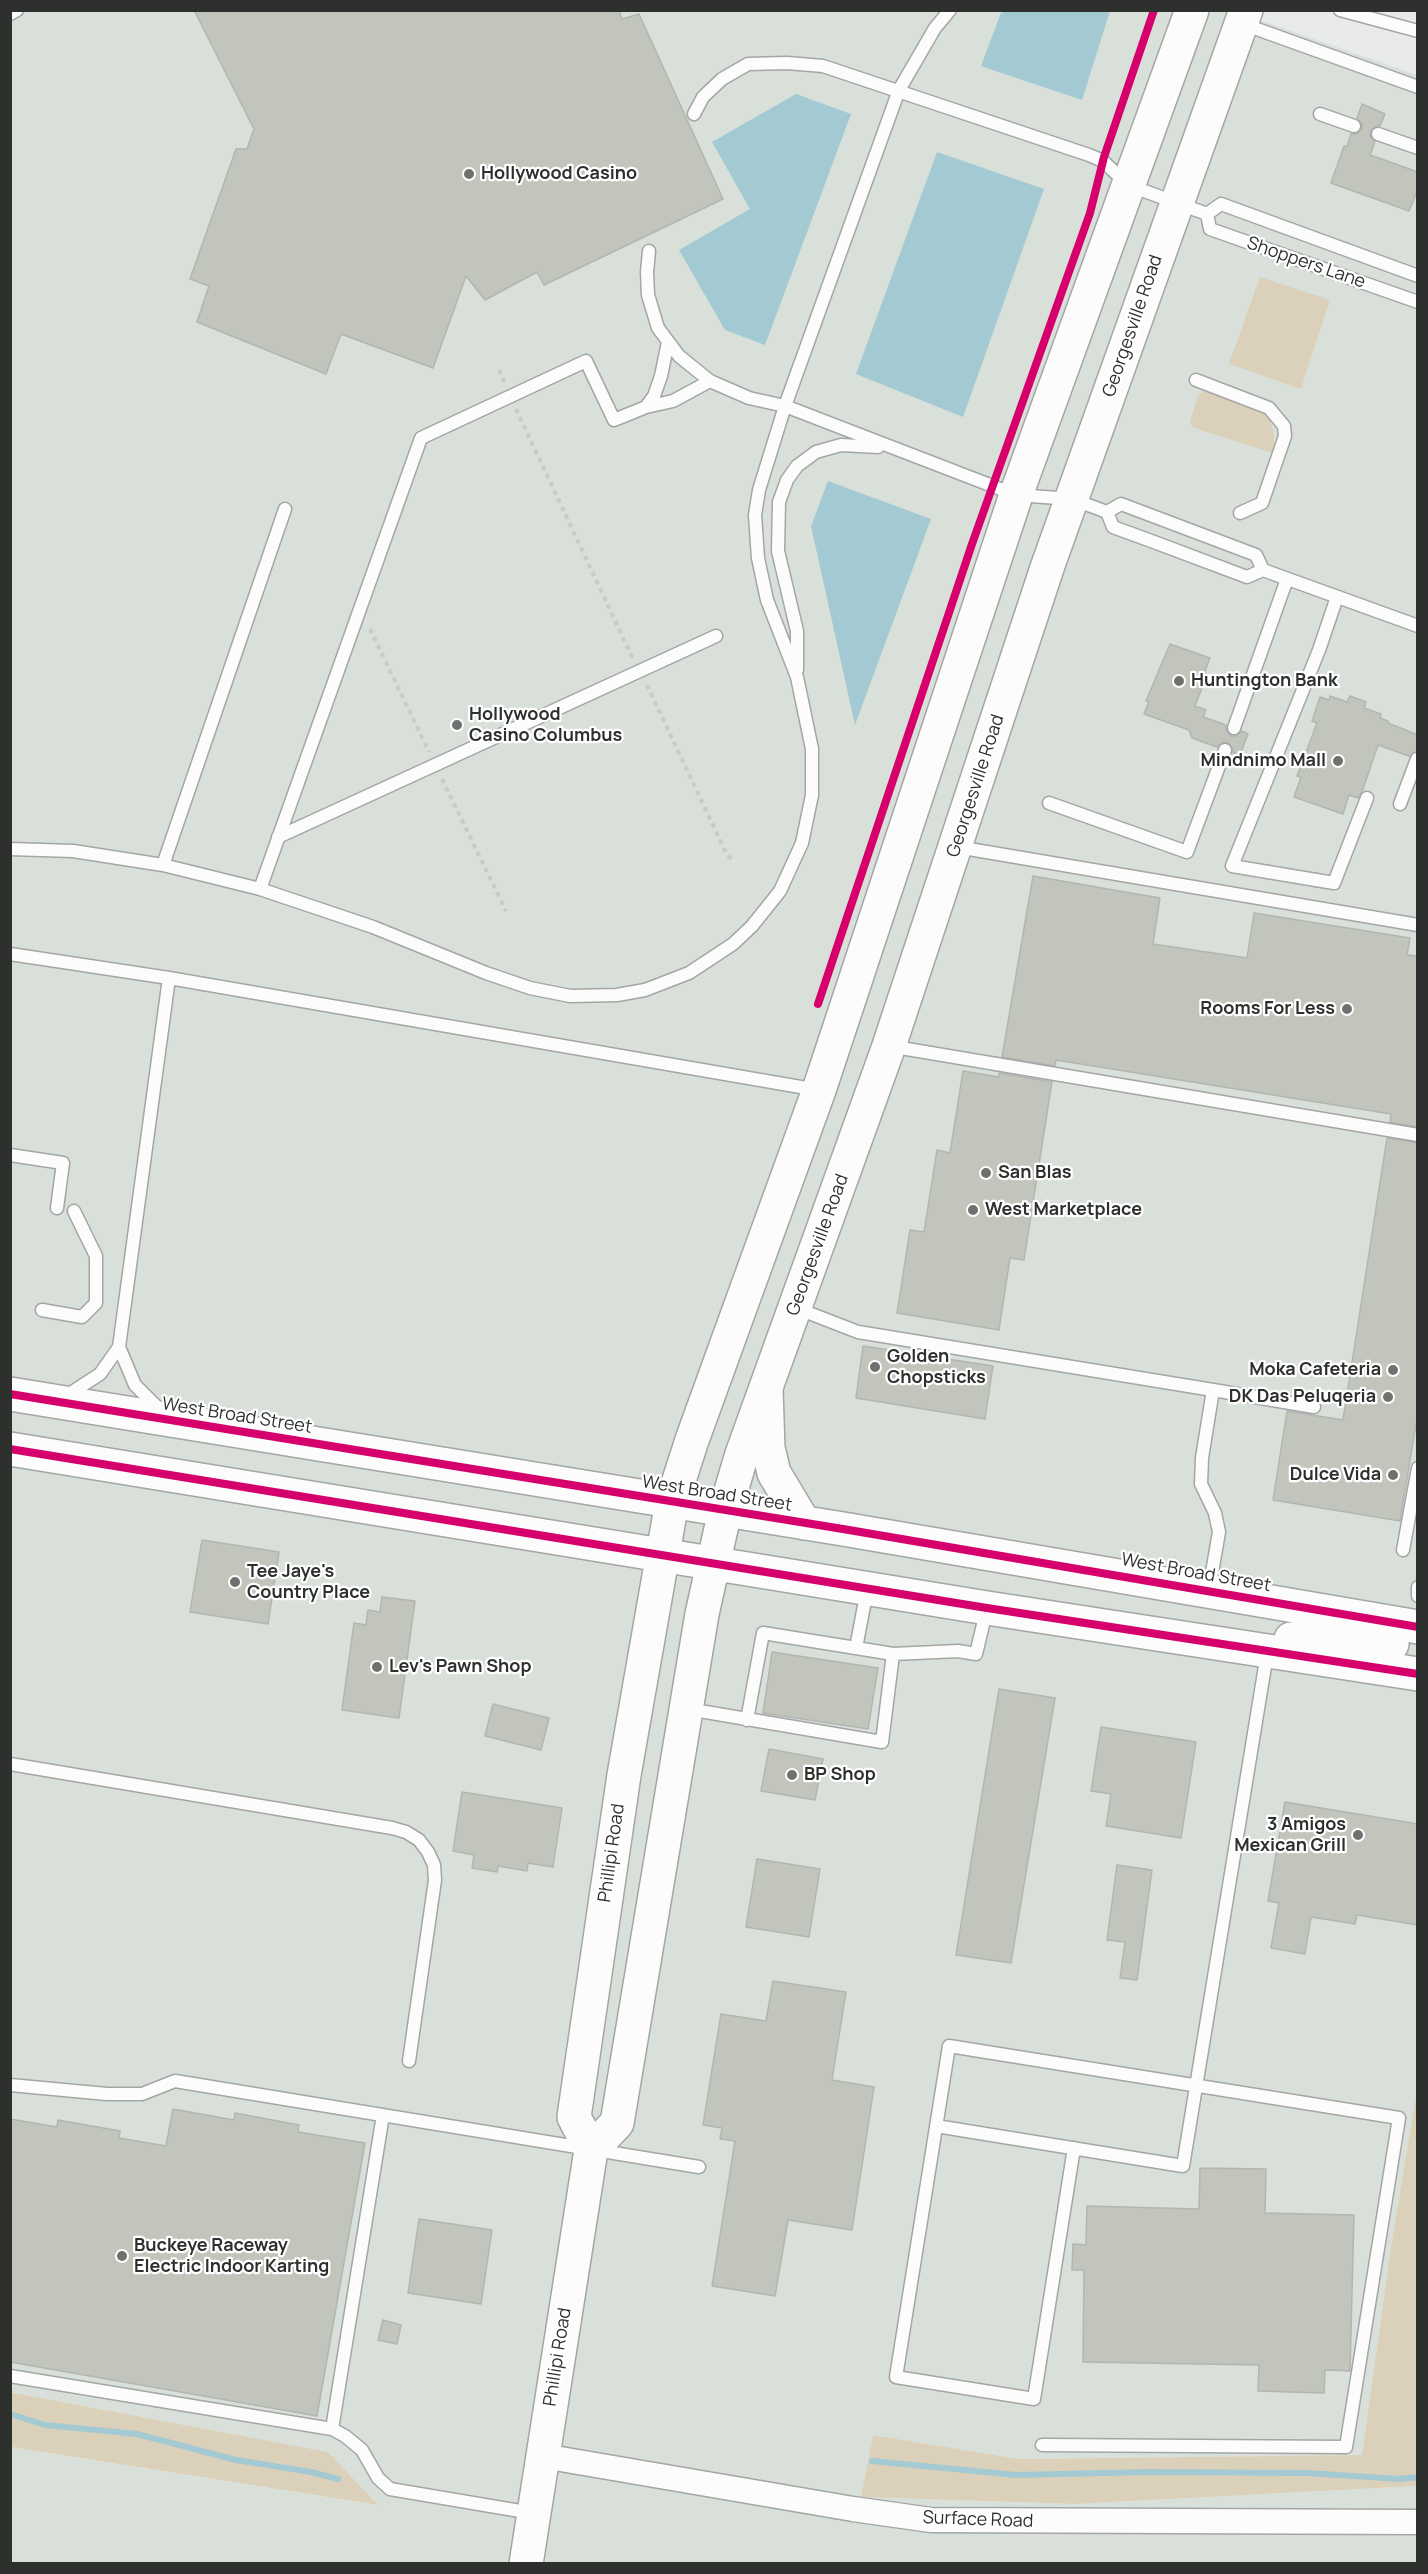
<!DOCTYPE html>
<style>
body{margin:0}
#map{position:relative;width:1428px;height:2574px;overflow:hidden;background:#e8ebe9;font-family:Manrope,sans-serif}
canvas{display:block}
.frame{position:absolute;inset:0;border:12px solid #2e302e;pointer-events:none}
</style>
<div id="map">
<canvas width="1428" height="2574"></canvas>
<div class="frame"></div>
</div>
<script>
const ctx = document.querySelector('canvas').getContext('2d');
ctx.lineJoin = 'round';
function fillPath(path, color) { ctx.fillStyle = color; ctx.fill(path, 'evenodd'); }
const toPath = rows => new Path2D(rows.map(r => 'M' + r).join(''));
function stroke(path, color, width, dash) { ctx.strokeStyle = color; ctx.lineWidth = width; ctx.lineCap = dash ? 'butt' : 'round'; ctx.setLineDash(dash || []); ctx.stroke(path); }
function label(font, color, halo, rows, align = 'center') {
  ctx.font = font + ' Manrope,sans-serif'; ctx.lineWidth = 4.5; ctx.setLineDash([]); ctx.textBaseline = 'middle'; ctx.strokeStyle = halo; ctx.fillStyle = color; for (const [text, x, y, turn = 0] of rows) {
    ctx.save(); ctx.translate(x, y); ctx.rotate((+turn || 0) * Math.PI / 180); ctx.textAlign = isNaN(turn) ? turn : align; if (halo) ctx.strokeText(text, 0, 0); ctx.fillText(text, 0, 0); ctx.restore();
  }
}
fillPath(toPath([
 [1231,10,1417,75,1418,2091,1391,2247,1362,2455,1019,2459,873,2435,861,2497,1075,2504,1417,2486,1417,2563,11,2563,10,2447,376,2505,328,2452,11,2392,11,11]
]), '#d8e0d9');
fillPath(toPath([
 [1260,277,1330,300,1301,389,1229,364],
 [1207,390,1263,411,1269,418,1273,430,1275,454,1192,427,1190,422,1198,396],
 [1417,2091,1417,2486,1075,2504,861,2497,873,2435,1019,2459,1362,2455,1391,2247],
 [10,2392,328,2452,378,2505,11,2447]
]), '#dbd1ba');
fillPath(toPath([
 [1006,11,1110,11,1082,100,981,66,1001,13],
 [796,94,851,114,765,345,725,330,679,250,750,209,712,142],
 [937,152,1044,189,963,417,856,374],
 [828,481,931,519,855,725,811,526]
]), '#a3c9d3');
stroke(toPath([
 [10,2414,45,2425,137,2434,236,2460,311,2472,338,2479],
 [872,2461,1016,2475,1150,2472,1307,2473,1400,2479,1418,2477]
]), '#a3c9d3', 6);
const building = toPath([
 [194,10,619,10,622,19,639,14,723,199,544,285,537,272,485,300,466,276,433,368,341,334,326,374,197,322,209,286,190,279,236,149,247,149,254,129,194,10],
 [1362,104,1385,114,1380,126,1376,126,1370,131,1370,136,1375,141,1370,155,1418,172,1418,189,1409,211,1331,183,1344,146,1347,147,1351,134,1356,134,1362,129,1362,124,1357,118,1362,104],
 [1170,644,1210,658,1205,671,1206,677,1195,706,1206,710,1203,717,1226,725,1226,730,1231,736,1236,736,1242,731,1248,734,1240,755,1233,753,1233,748,1228,743,1223,742,1217,747,1192,738,1189,730,1144,714,1149,701,1146,701,1170,644],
 [1330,696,1347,702,1350,696,1366,702,1364,708,1381,714,1380,718,1388,721,1388,723,1418,735,1418,751,1409,756,1378,745,1362,792,1358,798,1349,795,1343,814,1294,797,1301,777,1297,776,1317,723,1312,721,1320,697,1329,700,1330,696],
 [1033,876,1160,898,1153,944,1247,958,1254,913,1410,938,1407,955,1418,956,1418,1127,1390,1122,1391,1114,1056,1060,1055,1066,1002,1057,1033,876],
 [963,1071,999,1077,999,1073,1052,1082,1024,1260,1010,1258,999,1330,897,1313,910,1230,924,1232,937,1150,950,1153,963,1071],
 [1387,1138,1418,1143,1418,1412,1400,1521,1273,1500,1287,1411,1343,1420,1387,1138],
 [863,1346,993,1366,985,1419,856,1398,863,1346],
 [202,1540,279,1552,268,1624,190,1612,202,1540],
 [382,1597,415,1601,399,1718,342,1710,354,1623,366,1625,368,1610,380,1612,382,1597],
 [772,1652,878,1668,868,1729,763,1713,772,1652],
 [999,1689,1055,1698,1011,1963,956,1955,999,1689],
 [493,1704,549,1718,541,1750,485,1736,493,1704],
 [1101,1727,1196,1742,1181,1838,1106,1826,1111,1794,1091,1791,1101,1727],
 [769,1749,823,1759,815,1800,761,1791,769,1749],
 [462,1792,562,1808,553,1867,528,1863,527,1871,498,1866,497,1872,472,1868,474,1855,453,1851,462,1792],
 [1285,1802,1418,1824,1418,1925,1357,1915,1355,1924,1311,1917,1305,1954,1271,1948,1279,1903,1268,1901,1285,1802],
 [757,1859,820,1869,809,1937,746,1927,757,1859],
 [1117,1865,1152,1870,1137,1980,1120,1978,1125,1942,1107,1940,1117,1865],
 [773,1981,846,1992,832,2080,874,2087,852,2230,788,2220,775,2296,712,2286,735,2141,720,2139,722,2128,703,2125,721,2014,766,2021,773,1981],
 [173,2109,234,2120,235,2113,299,2125,298,2132,365,2143,317,2416,10,2362,10,2119,57,2127,58,2120,120,2131,119,2138,166,2146,173,2109],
 [1200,2168,1266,2169,1265,2213,1354,2215,1350,2371,1325,2370,1324,2393,1258,2391,1259,2365,1083,2362,1084,2270,1072,2270,1073,2244,1086,2245,1087,2206,1199,2209,1200,2168],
 [419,2219,492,2230,481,2304,408,2293,419,2219],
 [383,2320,401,2325,397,2344,378,2340,383,2320]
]);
fillPath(building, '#c2c5bc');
stroke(building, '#b3b5b3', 1.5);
const lane = toPath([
 [1340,10,1418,31],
 [10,14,17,10],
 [1243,24,1418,87],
 [694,114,703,97,722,79,748,64,787,63,823,66,1089,155,1103,161,1128,185,1207,214],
 [1320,114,1354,126],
 [1378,134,1418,148],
 [1207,214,1210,229,1418,302],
 [1207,214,1221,204,1418,276],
 [649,251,647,272,648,295,658,328,679,356,710,381,749,398,785,406,1016,495,1072,499,1107,512,1121,504,1256,555,1263,570],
 [668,342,661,376,654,396,646,407,673,401,710,381],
 [1196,380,1269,408,1284,426,1285,436,1262,503,1240,513],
 [1107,512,1113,527,1154,542,1247,577,1263,570,1418,626],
 [1337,597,1319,650,1232,866,1334,883,1367,798],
 [797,670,797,631,778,551,779,502,787,480,797,466,816,452,841,445,878,447],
 [1234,728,1287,579],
 [1049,803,1187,852,1225,750],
 [1400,804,1417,759],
 [278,837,716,636],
 [957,847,1418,925],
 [10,849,73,851,163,865,260,889,373,927,486,973,530,988,570,996,617,995,645,990,689,973,733,944,752,926,780,891,802,843,812,795,812,749,797,677,767,600,758,558,755,515,759,490,785,406,899,90,935,28,950,10],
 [163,865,285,509],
 [260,889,421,438,586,361,614,420,646,407],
 [10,954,169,978,818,1090],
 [889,1046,1418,1135],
 [10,1155,63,1163,57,1208],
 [796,1308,858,1332,1213,1390,1202,1458,1201,1484,1215,1513,1219,1532,1209,1590],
 [42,1310,82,1317,96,1303,96,1256,74,1211],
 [119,1347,135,1385,160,1410],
 [1213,1390,1314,1407],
 [66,1396,100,1374,119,1347,169,978],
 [1403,1550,1418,1468],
 [1418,1587,1418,1596],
 [893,1654,958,1651,976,1654,987,1608],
 [688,1709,882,1742,893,1654,856,1648,867,1590],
 [747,1720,763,1633,856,1648],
 [10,1764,392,1828,406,1832,419,1840,428,1852,434,1865,435,1880,409,2061],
 [10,2085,107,2094,142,2094,175,2081,699,2167],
 [936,2126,1183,2166,1267,1654],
 [10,2376,332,2429,383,2115],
 [332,2429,345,2436,362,2450,378,2478,390,2489,532,2513],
 [1042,2445,1346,2447,1399,2118,949,2046,896,2377,1034,2399,1074,2148]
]);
const street = toPath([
 [543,2456,853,2509,931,2520,1418,2522]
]);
const secondary = toPath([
 [591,2150,617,2123,702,1614,725,1511,742,1454,889,1046,1048,565,1246,10],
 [526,2564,591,2150,574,2117,624,1775,672,1502,692,1440,819,1090,1016,495,1192,10]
]);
const primary = toPath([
 [766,1389,768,1448,774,1473,804,1523],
 [10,1394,843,1529,1418,1627],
 [10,1449,987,1608,1418,1674],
 [1291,1639,1350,1638,1392,1644]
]);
stroke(lane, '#a4a6a5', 15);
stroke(street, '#a4a6a5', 27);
stroke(secondary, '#a4a6a5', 36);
stroke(primary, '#a4a6a5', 36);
stroke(toPath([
 [499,370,505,384],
 [516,409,633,659],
 [370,629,429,752],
 [647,685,727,855,734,861],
 [442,779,506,911]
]), '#c9cac9', 4, [4.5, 4.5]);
stroke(lane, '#fcfcfc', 12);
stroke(street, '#fcfcfc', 24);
stroke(secondary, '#fcfcfc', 33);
stroke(primary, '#fcfcfc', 33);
stroke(toPath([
 [818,1004,972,544,1090,213,1104,157,1154,10],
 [10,1394,843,1529,1418,1627],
 [10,1449,987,1608,1418,1674]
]), '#d6006c', 8);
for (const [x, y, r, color] of [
 [469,174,6,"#6f716f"],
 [1179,681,6,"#6f716f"],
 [457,725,6,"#6f716f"],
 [1338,761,6,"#6f716f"],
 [1347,1009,6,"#6f716f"],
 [986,1173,6,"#6f716f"],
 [973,1210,6,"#6f716f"],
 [875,1367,6,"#6f716f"],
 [1393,1370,6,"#6f716f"],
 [1388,1397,6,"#6f716f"],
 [1393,1475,6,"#6f716f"],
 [235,1582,6,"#6f716f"],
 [377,1667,6,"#6f716f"],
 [792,1775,6,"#6f716f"],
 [1358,1835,6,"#6f716f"],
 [122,2256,6,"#6f716f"]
]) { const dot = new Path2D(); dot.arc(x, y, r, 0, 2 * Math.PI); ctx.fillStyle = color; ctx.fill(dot); stroke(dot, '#fff', 2); }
label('bold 18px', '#2e302e', '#fff', [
 ["Hollywood Casino",481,174],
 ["Huntington Bank",1191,681],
 ["Hollywood",469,715],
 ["Casino Columbus",469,736],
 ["Mindnimo Mall",1326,761,"right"],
 ["Rooms For Less",1335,1009,"right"],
 ["San Blas",998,1173],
 ["West Marketplace",985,1210],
 ["Golden",887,1357],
 ["Chopsticks",887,1378],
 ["Moka Cafeteria",1381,1370,"right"],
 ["DK Das Peluqeria",1376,1397,"right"],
 ["Dulce Vida",1381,1475,"right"],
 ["Tee Jaye's",247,1572],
 ["Country Place",247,1593],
 ["Lev's Pawn Shop",389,1667],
 ["BP Shop",804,1775],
 ["3 Amigos",1346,1825,"right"],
 ["Mexican Grill",1346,1846,"right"],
 ["Buckeye Raceway",134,2246],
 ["Electric Indoor Karting",134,2267]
], 'left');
label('18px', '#2e302e', '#fff', [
 ["Shoppers Lane",1306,263,19],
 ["Georgesville Road",1133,326,-71],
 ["Georgesville Road",976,786,-72],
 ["Georgesville Road",818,1245,-70],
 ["West Broad Street",237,1416,9],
 ["West Broad Street",717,1494,9],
 ["West Broad Street",1196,1573,10],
 ["Phillipi Road",612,1853,-82],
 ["Phillipi Road",558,2357,-81],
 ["Surface Road",978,2520,2]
]);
</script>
